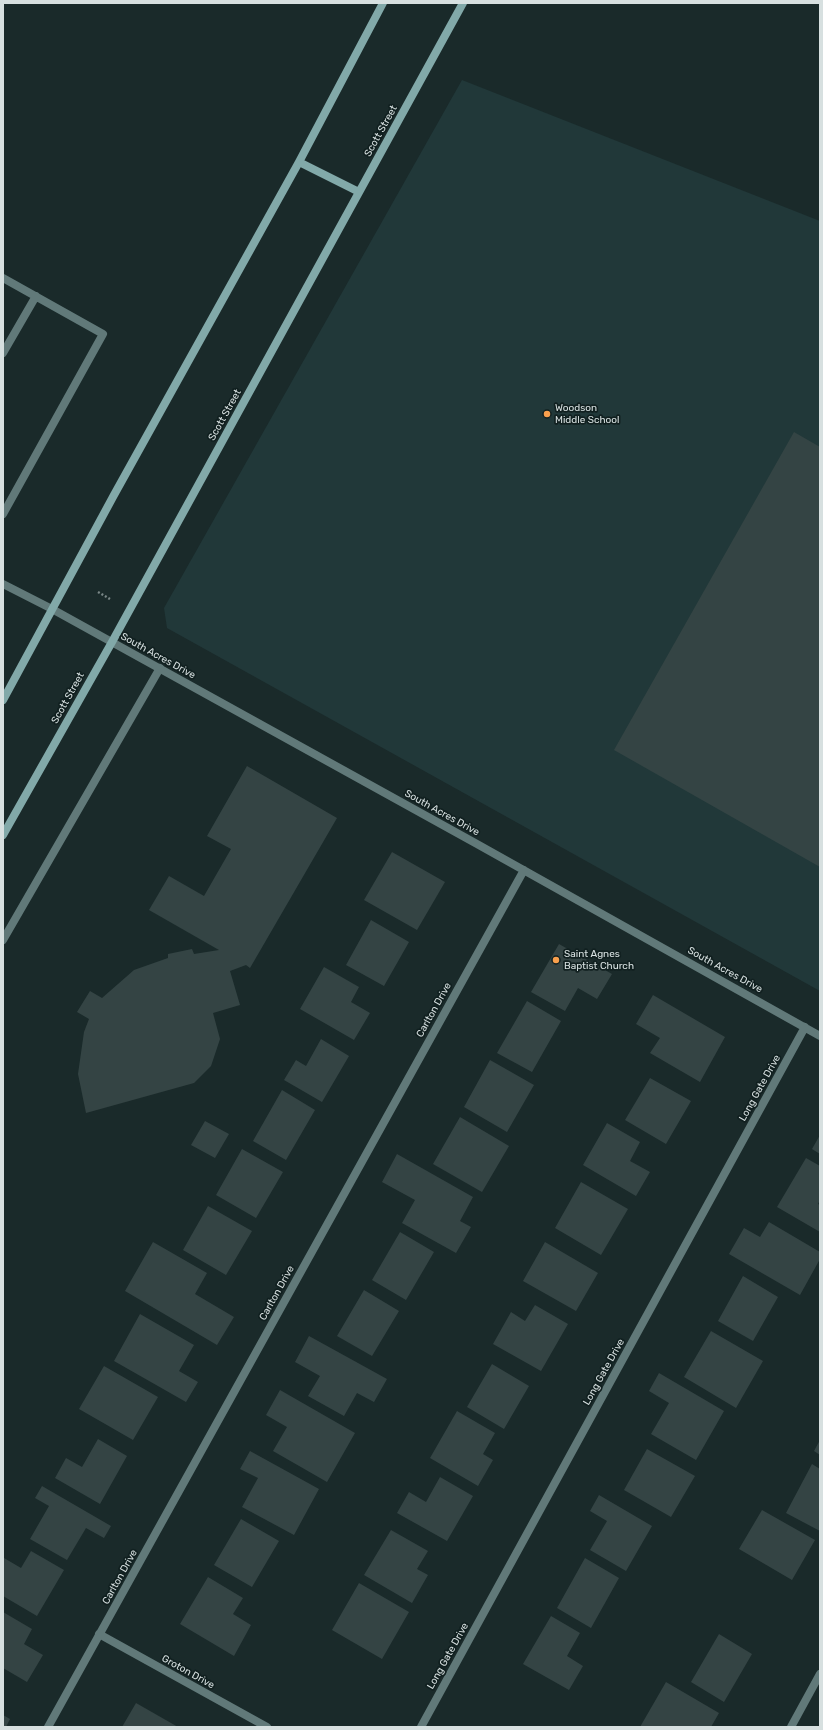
<!DOCTYPE html>
<style>
body{margin:0}
#map{position:relative;width:823px;height:1730px;overflow:hidden;background:#1a2a2a;font-family:Rubik,sans-serif}
canvas{display:block}
.frame{position:absolute;inset:0;border:4px solid #d7e0e0;pointer-events:none}
</style>
<div id="map">
<canvas width="823" height="1730"></canvas>
<div class="frame"></div>
</div>
<script>
const ctx = document.querySelector('canvas').getContext('2d');
ctx.lineJoin = 'round';
function fillPath(path, color) { ctx.fillStyle = color; ctx.fill(path, 'evenodd'); }
const toPath = rows => new Path2D(rows.map(r => 'M' + r).join(''));
function stroke(path, color, width, dash) { ctx.strokeStyle = color; ctx.lineWidth = width; ctx.lineCap = dash ? 'butt' : 'round'; ctx.setLineDash(dash || []); ctx.stroke(path); }
function label(font, color, halo, rows, align = 'center') {
  ctx.font = font + ' Rubik,sans-serif'; ctx.lineWidth = 3.5; ctx.setLineDash([]); ctx.textBaseline = 'middle'; ctx.strokeStyle = halo; ctx.fillStyle = color; for (const [text, x, y, turn = 0] of rows) {
    ctx.save(); ctx.translate(x, y); ctx.rotate((+turn || 0) * Math.PI / 180); ctx.textAlign = isNaN(turn) ? turn : align; if (halo) ctx.strokeText(text, 0, 0); ctx.fillText(text, 0, 0); ctx.restore();
  }
}
fillPath(toPath([
 [462,80,820,221,820,991,167,628,164,608]
]), '#213839');
fillPath(toPath([
 [794,432,820,447,820,867,614,750],
 [247,766,337,818,250,968,246,965,230,971,240,1005,213,1013,220,1039,211,1066,194,1083,86,1113,78,1074,84,1032,89,1019,77,1012,90,991,102,998,134,970,168,958,168,954,192,949,194,954,219,950,149,910,169,876,204,896,231,849,207,836],
 [392,852,445,882,417,930,364,900],
 [371,920,409,942,384,986,346,965],
 [559,944,612,974,597,999,578,988,565,1011,531,992],
 [324,967,359,987,351,1002,370,1013,354,1040,300,1009],
 [653,995,725,1037,700,1082,650,1053,660,1038,636,1024],
 [527,1001,561,1021,532,1072,497,1053],
 [321,1039,349,1056,322,1102,284,1080,296,1060,306,1066],
 [490,1060,534,1085,507,1132,464,1107],
 [650,1078,691,1101,666,1144,625,1120],
 [282,1090,315,1110,286,1160,253,1141],
 [460,1117,509,1146,482,1192,433,1164],
 [205,1121,229,1134,215,1158,191,1145],
 [607,1123,640,1142,630,1161,650,1172,636,1196,583,1165],
 [820,1135,820,1154,812,1149],
 [242,1149,283,1172,256,1218,216,1195],
 [397,1154,473,1197,460,1221,471,1227,456,1253,402,1223,415,1200,382,1182],
 [806,1158,820,1166,820,1200,818,1204,820,1205,820,1232,777,1207],
 [581,1182,628,1209,601,1255,555,1228],
 [208,1206,252,1231,226,1275,183,1250],
 [769,1222,820,1252,820,1259,800,1295,729,1254,744,1228,760,1237],
 [400,1232,434,1252,406,1300,372,1280],
 [153,1242,207,1273,195,1294,234,1317,217,1345,125,1291],
 [545,1242,598,1273,576,1311,523,1281],
 [743,1276,778,1297,753,1341,718,1321],
 [364,1290,399,1311,372,1356,337,1336],
 [535,1305,568,1324,541,1371,493,1344,511,1312,525,1321],
 [140,1314,194,1345,179,1371,198,1382,186,1402,114,1361],
 [711,1331,763,1361,736,1408,684,1377],
 [309,1336,387,1379,374,1402,357,1393,344,1416,308,1396,320,1376,295,1362],
 [492,1364,529,1386,504,1429,467,1407],
 [104,1366,158,1397,133,1440,79,1409],
 [659,1373,724,1411,696,1460,651,1434,669,1403,649,1391],
 [280,1390,355,1433,327,1482,273,1451,287,1427,266,1415],
 [457,1411,495,1433,483,1454,493,1460,478,1486,430,1458],
 [98,1439,127,1456,100,1504,55,1478,66,1458,82,1467],
 [820,1440,820,1455,814,1451],
 [647,1449,695,1476,671,1517,624,1490],
 [250,1451,319,1489,294,1535,242,1507,258,1478,240,1469],
 [812,1464,820,1469,820,1531,786,1513],
 [440,1477,473,1496,447,1541,397,1513,409,1492,426,1502],
 [42,1486,111,1526,104,1538,86,1528,67,1560,30,1539,49,1506,35,1498],
 [599,1495,652,1526,626,1571,590,1550,607,1521,590,1511],
 [762,1510,815,1540,792,1580,739,1549],
 [241,1519,279,1541,252,1587,214,1565],
 [391,1530,428,1551,417,1569,428,1575,412,1603,364,1575],
 [31,1551,64,1570,37,1616,3,1596,4,1558,21,1568],
 [585,1558,619,1578,591,1628,557,1608],
 [208,1577,243,1598,233,1614,251,1625,234,1656,180,1624],
 [359,1583,409,1612,382,1659,332,1630],
 [3,1612,32,1629,24,1644,43,1655,27,1682,3,1668],
 [551,1616,580,1633,567,1656,583,1666,569,1690,523,1664],
 [719,1634,752,1654,724,1702,691,1682],
 [666,1682,719,1713,711,1727,640,1727],
 [136,1703,178,1727,122,1727],
 [3,1715,10,1719,6,1727,3,1727]
]), '#344444');
stroke(toPath([
 [98,592,110,599]
]), '#7a8787', 2.5, [2, 2]);
stroke(toPath([
 [3,278,103,334,3,514],
 [3,353,36,296],
 [3,584,52,609],
 [3,940,160,668]
]), '#617979', 8);
stroke(toPath([
 [52,609,477,844,820,1036],
 [99,1634,267,1727],
 [48,1727,524,870],
 [421,1727,805,1027],
 [791,1727,820,1674]
]), '#617979', 8);
stroke(toPath([
 [299,162,359,192],
 [3,700,114,495,299,162,383,3],
 [3,835,112,642,463,3]
]), '#82a9a9', 8);
for (const [x, y, r, color] of [
 [547,414,4,"#f9a04d"],
 [556,960,4,"#f9a04d"]
]) { const dot = new Path2D(); dot.arc(x, y, r, 0, 2 * Math.PI); ctx.fillStyle = color; ctx.fill(dot); stroke(dot, '#112020', 1.5); }
label('10px', '#d7e0e0', '#112020', [
 ["Scott Street",381,131,-61],
 ["Scott Street",225,415,-61],
 ["South Acres Drive",158,656,29],
 ["Scott Street",68,698,-61],
 ["South Acres Drive",442,813,29],
 ["South Acres Drive",725,970,29],
 ["Carlton Drive",434,1010,-61],
 ["Long Gate Drive",760,1088,-61],
 ["Carlton Drive",277,1293,-61],
 ["Long Gate Drive",604,1372,-61],
 ["Carlton Drive",120,1577,-61],
 ["Long Gate Drive",448,1656,-61],
 ["Groton Drive",188,1672,29]
]);
label('10px', '#d7e0e0', '#112020', [
 ["Woodson",555,408],
 ["Middle School",555,420],
 ["Saint Agnes",564,954],
 ["Baptist Church",564,966]
], 'left');
</script>
